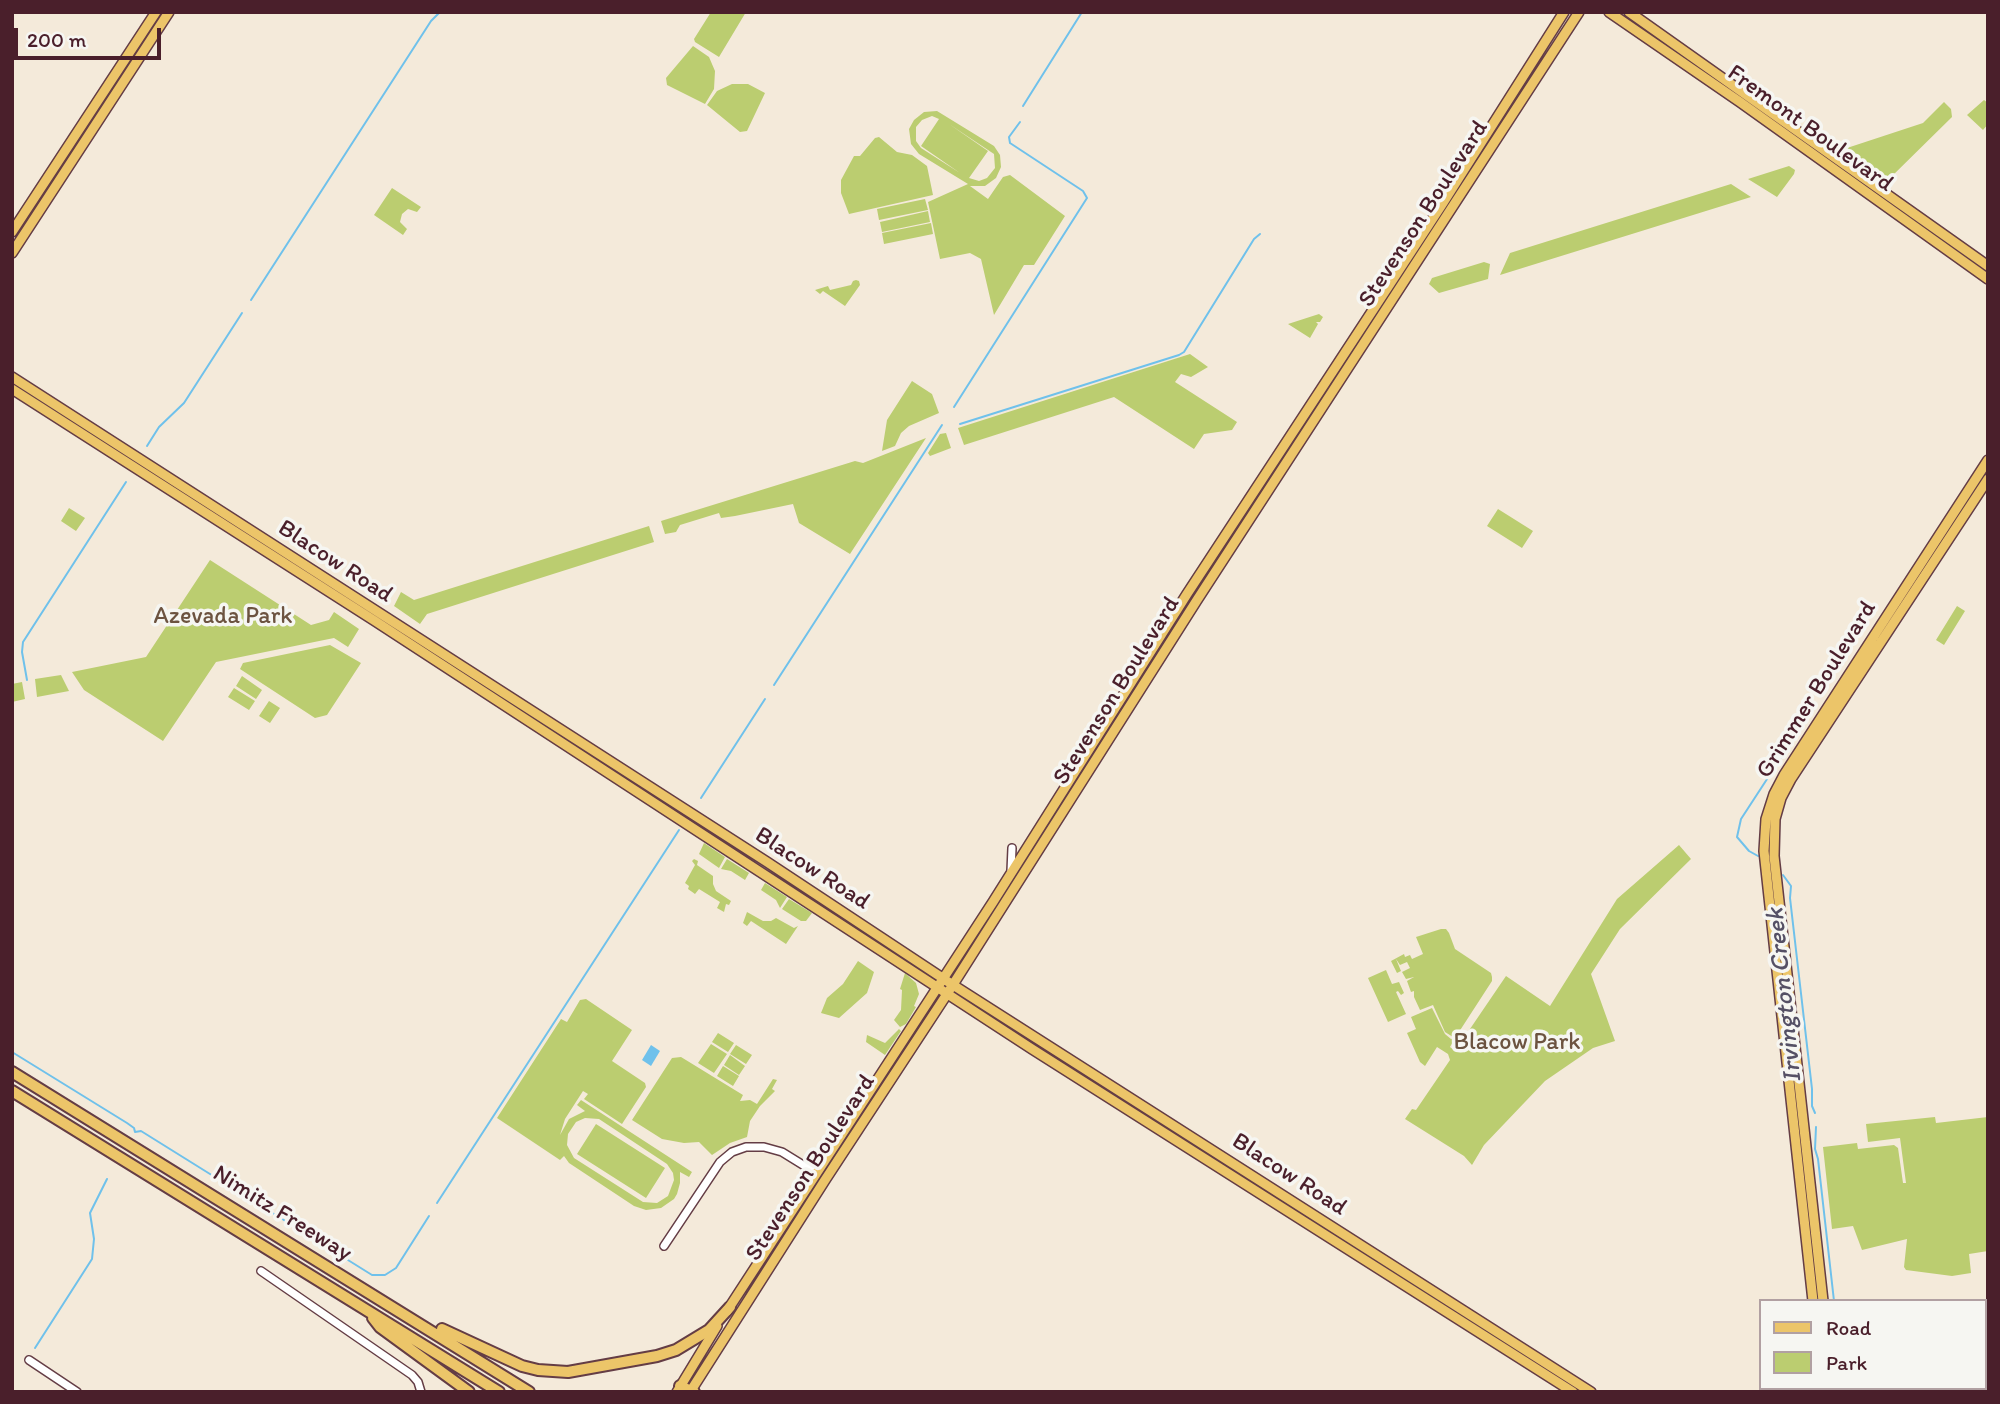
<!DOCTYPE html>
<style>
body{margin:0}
#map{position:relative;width:2000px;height:1404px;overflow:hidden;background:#f4eada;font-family:Itim,sans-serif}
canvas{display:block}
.frame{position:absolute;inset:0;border:14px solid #4a1f2b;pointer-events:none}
.legend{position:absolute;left:1759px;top:1299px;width:228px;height:91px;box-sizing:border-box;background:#f6f6f2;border:2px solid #b1a0a2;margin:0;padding:9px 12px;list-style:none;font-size:21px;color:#4a1f2b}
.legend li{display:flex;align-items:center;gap:14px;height:35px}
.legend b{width:35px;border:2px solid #b1a0a2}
.scale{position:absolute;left:14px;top:28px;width:147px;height:32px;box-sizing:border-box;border:4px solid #4a1f2b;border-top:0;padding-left:9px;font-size:21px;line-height:24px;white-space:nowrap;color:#4a1f2b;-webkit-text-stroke:5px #f6f6f2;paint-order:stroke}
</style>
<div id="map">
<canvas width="2000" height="1404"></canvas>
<div class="frame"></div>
<ul class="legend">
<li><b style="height:9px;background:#ecc569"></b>Road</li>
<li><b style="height:19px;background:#bbcd70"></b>Park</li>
</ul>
<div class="scale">200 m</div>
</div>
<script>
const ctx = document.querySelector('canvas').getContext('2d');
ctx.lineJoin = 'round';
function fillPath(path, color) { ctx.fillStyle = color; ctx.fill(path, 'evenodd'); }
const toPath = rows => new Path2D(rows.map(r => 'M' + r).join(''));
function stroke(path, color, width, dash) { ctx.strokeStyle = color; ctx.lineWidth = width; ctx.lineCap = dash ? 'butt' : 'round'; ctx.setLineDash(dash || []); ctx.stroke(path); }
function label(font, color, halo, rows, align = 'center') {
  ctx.font = font + ' Itim,sans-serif'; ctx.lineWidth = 7; ctx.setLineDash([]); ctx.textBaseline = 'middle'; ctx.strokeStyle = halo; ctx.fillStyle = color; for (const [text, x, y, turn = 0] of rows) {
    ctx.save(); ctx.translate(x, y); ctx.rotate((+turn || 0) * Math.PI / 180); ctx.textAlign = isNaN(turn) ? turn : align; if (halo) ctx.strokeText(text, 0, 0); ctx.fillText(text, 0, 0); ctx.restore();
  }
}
fillPath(toPath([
 [711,12,746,12,719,57,695,42,694,39],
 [693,46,709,57,715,71,714,89,705,104,667,85,666,78],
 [732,84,748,84,765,93,747,131,740,132,707,105,717,91],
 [1984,100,1988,103,1988,124,1983,130,1967,115],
 [1944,102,1951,109,1952,117,1887,181,1847,148,1923,123],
 [937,111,994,146,1000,155,1001,167,996,178,985,186,970,186,988,199,1003,177,1010,175,1065,216,1034,265,1024,265,994,315,981,259,970,253,940,259,928,202,968,184,919,154,911,144,909,129,914,120,924,112],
 [932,116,939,119,921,146,960,173,921,148,916,141,916,127,922,120],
 [949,124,994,154,995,168,987,178,979,181,969,178,988,151],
 [879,137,897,152,912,155,927,166,933,195,849,214,841,193,841,180,854,156,860,156,875,138],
 [1789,166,1795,170,1794,174,1777,197,1748,179],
 [1731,184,1751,197,1500,275,1510,253],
 [392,188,421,207,417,212,408,209,402,214,400,222,407,229,403,235,374,215],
 [925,199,928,210,879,220,877,209],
 [928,211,930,222,882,232,880,222],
 [931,223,933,234,884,244,882,233],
 [1484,262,1490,264,1488,279,1439,293,1429,284,1432,278],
 [856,280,859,281,860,285,845,306,823,291,820,294,815,290,828,286,830,290,851,285,853,281],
 [1319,314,1323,317,1320,322,1316,322,1318,324,1310,338,1288,324],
 [1190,354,1208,367,1191,377,1181,374,1175,382,1237,422,1232,430,1204,434,1194,449,1114,397,964,445,958,428],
 [912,381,932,394,939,413,909,426,901,433,895,446,882,451,887,420],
 [946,433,951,448,930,456,928,453,940,434],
 [926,438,850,554,799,523,793,504,735,516,721,518,719,513,680,525,676,532,665,534,661,521,855,461,863,463],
 [69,508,85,518,76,531,61,521],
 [1498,509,1533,531,1522,548,1487,526],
 [649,526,654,542,427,614,420,624,394,606,401,592,414,600],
 [210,560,311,625,329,620,334,612,359,629,348,647,334,638,216,662,163,741,84,690,72,672,146,657],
 [1957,606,1965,611,1944,645,1936,640],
 [330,645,361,663,327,715,315,718,240,669,243,663],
 [61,675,69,691,37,697,35,679],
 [242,676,262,690,256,699,236,686],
 [22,682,25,699,12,702,12,684],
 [234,688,255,701,249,710,228,697],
 [269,701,280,708,270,723,259,716],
 [704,843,725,857,719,868,699,854],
 [1679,845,1691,859,1620,929,1591,974,1615,1041,1593,1048,1545,1081,1484,1145,1472,1165,1464,1156,1405,1119,1412,1109,1416,1110,1450,1060,1448,1054,1437,1047,1425,1066,1420,1062,1407,1033,1416,1029,1411,1017,1432,1008,1445,1034,1451,1039,1455,1038,1450,1047,1455,1051,1506,976,1550,1006,1617,899],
 [694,859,698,861,697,865,713,876,713,884,716,891,731,901,729,905,726,904,724,912,717,908,720,902,699,889,695,894,688,889,689,886,685,883,695,865,692,861],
 [727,859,749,873,745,880,731,871,721,869],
 [765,883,787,897,780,908,776,900,761,890],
 [789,899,812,913,806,921,801,921,782,909],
 [747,912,763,921,771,921,776,918,794,928,798,926,786,944,751,921,747,926,743,923],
 [1441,929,1446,929,1449,933,1455,949,1491,973,1492,977,1492,981,1457,1035,1453,1037,1445,1032,1433,1005,1420,1010,1414,997,1414,991,1411,992,1407,981,1414,977,1406,979,1402,972,1410,968,1407,962,1400,965,1396,959,1401,971,1397,973,1391,961,1404,954,1405,957,1410,955,1412,959,1423,954,1416,937],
 [858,961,874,972,867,993,839,1018,821,1013,827,998,843,984],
 [1386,970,1392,984,1399,982,1404,993,1401,995,1398,991,1396,992,1406,1014,1388,1022,1368,978],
 [905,973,916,983,919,994,914,1006,916,1007,906,1024,900,1027,894,1020,901,1010,902,990,900,989],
 [586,999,632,1030,612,1061,645,1083,646,1087,622,1124,584,1099,588,1094,583,1091,565,1119,560,1135,569,1119,585,1111,577,1105,581,1100,692,1172,689,1177,680,1172,680,1183,677,1194,674,1199,661,1208,646,1210,634,1206,569,1163,564,1156,560,1160,497,1118,561,1019,567,1022,580,1000],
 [585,1118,599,1119,667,1164,673,1173,674,1180,668,1196,657,1203,643,1202,574,1158,567,1145,568,1134,576,1122],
 [899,1029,901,1031,885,1055,866,1042,867,1035,885,1043],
 [718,1033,734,1043,728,1052,712,1042],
 [711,1044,727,1054,714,1073,698,1063],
 [736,1045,752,1055,746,1064,730,1054],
 [730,1055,745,1066,739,1075,724,1065],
 [681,1057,743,1095,740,1101,750,1100,757,1104,773,1079,777,1080,772,1089,775,1091,760,1106,750,1121,747,1137,730,1143,712,1155,699,1142,684,1143,662,1139,632,1120,672,1058],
 [723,1066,739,1076,733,1086,717,1076],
 [1935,1117,1936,1123,1988,1117,1988,1251,1969,1254,1971,1273,1952,1276,1906,1270,1904,1267,1907,1239,1862,1250,1853,1226,1832,1229,1823,1147,1857,1143,1858,1149,1894,1145,1898,1148,1903,1183,1906,1183,1900,1138,1868,1142,1866,1124],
 [596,1124,665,1168,646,1198,577,1154]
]), '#bbcd70');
fillPath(toPath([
 [651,1045,660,1051,651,1066,642,1060]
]), '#6fc1eb');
stroke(toPath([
 [1023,106,1082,12],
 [251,300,431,21,440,12],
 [954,407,1087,198,1083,191,1010,143,1009,137,1020,122],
 [960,424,1179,355,1184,352,1254,239,1260,234],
 [147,446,159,427,184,403,242,313],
 [27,680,22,652,23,642,126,482],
 [774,685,942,425],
 [701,798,765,699],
 [1758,856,1749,851,1737,837,1741,819,1814,707],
 [1783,875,1791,886,1790,898,1812,1089,1812,1106,1815,1113],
 [12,1052,127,1123,134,1128,135,1132,141,1131,372,1275,385,1275,396,1268,429,1216],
 [1816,1127,1815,1149,1818,1159,1834,1301],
 [437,1203,679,830],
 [35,1348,92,1259,94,1239,90,1213,107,1179],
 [1845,1388,1845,1392]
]), '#6fc1eb', 2);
const minor = toPath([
 [1011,871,1012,848],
 [664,1246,720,1162,732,1152,746,1147,764,1147,782,1152,816,1173],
 [261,1271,412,1375,418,1382,421,1392],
 [29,1360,77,1392]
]);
const major = toPath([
 [1609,12,1740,102,1988,279],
 [1629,12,1988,266],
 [12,232,156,12],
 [12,253,169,12],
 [12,377,767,862,953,985,1591,1392],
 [12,389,375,621,1032,1049,1573,1392],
 [1813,1301,1764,851,1766,819,1774,794,1784,775,1988,460],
 [1823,1301,1774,856,1775,819,1781,798,1791,779,1988,479],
 [727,1311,993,902,1187,594,1443,203,1564,12],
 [1823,1388,1824,1392],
 [1833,1388,1833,1392],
 [677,1392,717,1326],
 [690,1392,825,1180,947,994,1197,600,1579,12]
]);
const highway = toPath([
 [12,1072,529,1392],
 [12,1091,499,1392],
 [373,1318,380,1327,469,1392],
 [442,1329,522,1366,538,1370,568,1372,657,1356,676,1350,709,1330,730,1307],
 [680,1386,694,1392]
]);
stroke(minor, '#643d45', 10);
stroke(major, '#643d45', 12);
stroke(highway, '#643d45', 14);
stroke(minor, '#fff', 7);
stroke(major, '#ecc569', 9);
stroke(highway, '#ecc569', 10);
label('24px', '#4a1f2b', '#f6f6f2', [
 ["Fremont Boulevard",1810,129,36],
 ["Stevenson Boulevard",1424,214,-57],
 ["Blacow Road",335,562,33],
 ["Grimmer Boulevard",1817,690,-58],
 ["Stevenson Boulevard",1117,691,-58],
 ["Blacow Road",812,869,33],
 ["Stevenson Boulevard",811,1168,-57],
 ["Blacow Road",1289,1175,33],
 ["Nimitz Freeway",282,1214,32]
]);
label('24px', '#6c5340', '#f6f6f2', [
 ["Azevada Park",223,617],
 ["Blacow Park",1517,1043]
]);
label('italic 26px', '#555065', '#f6f6f2', [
 ["Irvington Creek",1785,995,-96]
]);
</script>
